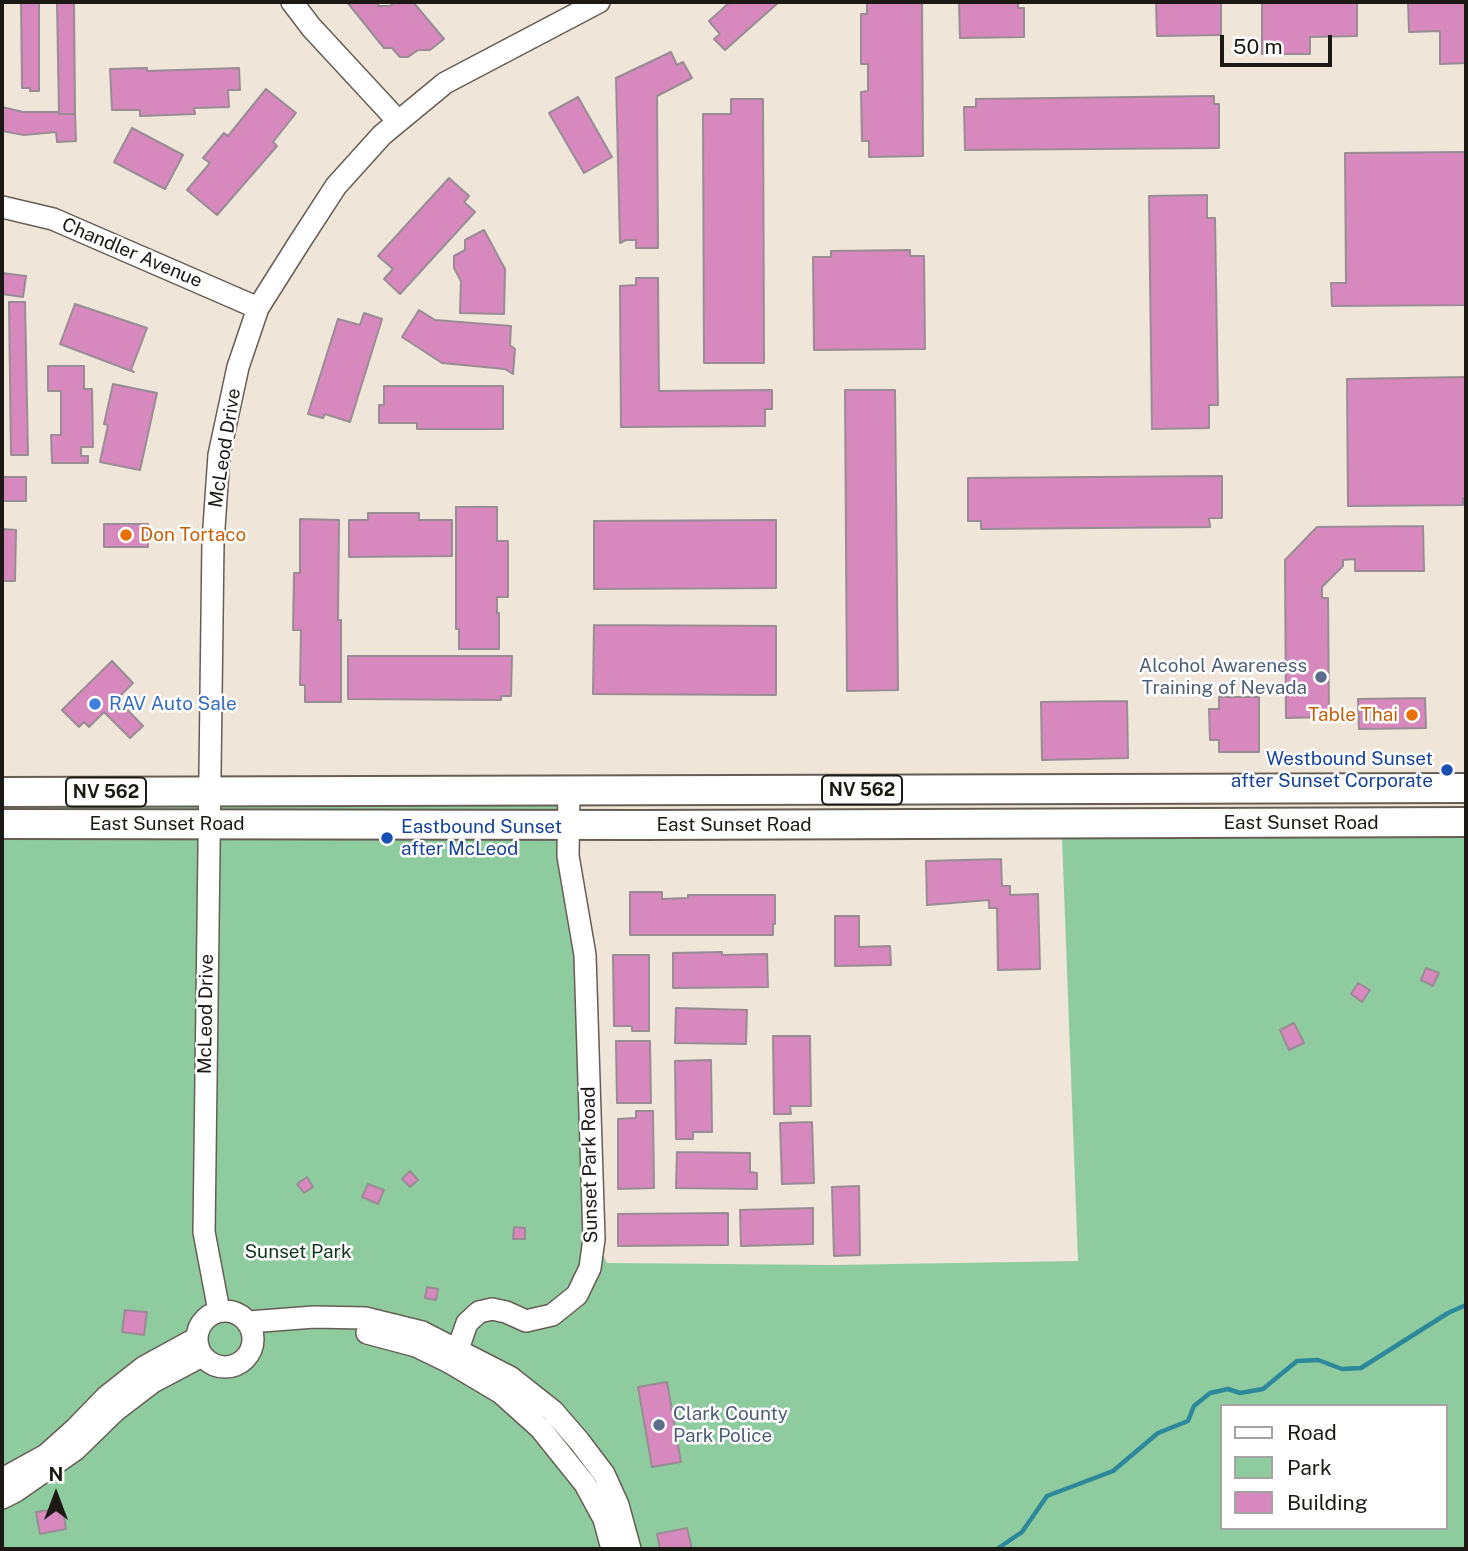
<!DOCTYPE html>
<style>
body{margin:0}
#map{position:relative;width:1468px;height:1551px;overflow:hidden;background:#efe5d9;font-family:"Public Sans",sans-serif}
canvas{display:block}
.frame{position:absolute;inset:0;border:4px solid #1c1814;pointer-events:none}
.legend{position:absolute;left:1220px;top:1404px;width:228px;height:126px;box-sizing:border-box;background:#fff;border:2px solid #a4a3a1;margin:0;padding:9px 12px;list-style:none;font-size:21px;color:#1c1814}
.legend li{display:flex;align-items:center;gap:14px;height:35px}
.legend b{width:35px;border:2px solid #a4a3a1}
.north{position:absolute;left:21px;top:1460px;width:70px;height:70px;-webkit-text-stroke:5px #fff;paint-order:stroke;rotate:0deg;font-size:19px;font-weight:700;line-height:28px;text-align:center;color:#1c1814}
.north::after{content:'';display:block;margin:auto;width:24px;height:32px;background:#1c1814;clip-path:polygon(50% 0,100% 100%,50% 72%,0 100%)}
.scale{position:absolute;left:1220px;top:35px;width:112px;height:32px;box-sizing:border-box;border:4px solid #1c1814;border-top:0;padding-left:9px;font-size:21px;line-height:24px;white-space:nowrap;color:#1c1814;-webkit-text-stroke:5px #fff;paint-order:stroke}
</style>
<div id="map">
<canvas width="1468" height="1551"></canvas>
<div class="frame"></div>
<ul class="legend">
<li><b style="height:9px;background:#fff"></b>Road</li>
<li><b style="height:19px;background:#8ecc9f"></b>Park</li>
<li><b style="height:19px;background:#d789be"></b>Building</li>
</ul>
<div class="north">N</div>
<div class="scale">50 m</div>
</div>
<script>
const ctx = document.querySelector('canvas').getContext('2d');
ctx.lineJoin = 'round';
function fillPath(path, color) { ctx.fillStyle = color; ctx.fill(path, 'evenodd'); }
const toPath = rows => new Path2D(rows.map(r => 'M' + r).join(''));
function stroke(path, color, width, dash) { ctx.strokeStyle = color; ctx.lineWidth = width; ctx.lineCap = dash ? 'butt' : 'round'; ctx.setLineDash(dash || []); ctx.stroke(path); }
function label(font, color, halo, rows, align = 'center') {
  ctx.font = font + ' "Public Sans",sans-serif'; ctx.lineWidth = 5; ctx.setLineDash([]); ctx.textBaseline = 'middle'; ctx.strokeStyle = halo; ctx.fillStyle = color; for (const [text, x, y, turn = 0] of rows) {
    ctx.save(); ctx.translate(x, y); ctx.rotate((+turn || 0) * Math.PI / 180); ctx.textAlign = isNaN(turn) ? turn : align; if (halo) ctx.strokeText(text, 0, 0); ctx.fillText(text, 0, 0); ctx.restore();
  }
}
fillPath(toPath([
 [569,791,580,919,594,1238,607,1263,833,1265,1078,1261,1062,838,1466,837,1466,1549,2,1549,2,792],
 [1221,1406,1445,1406,1445,1528,1221,1528]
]), '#8ecc9f');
stroke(toPath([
 [997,1549,1022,1532,1047,1496,1113,1471,1158,1433,1188,1421,1194,1406,1210,1393,1228,1389,1240,1393,1263,1389,1297,1361,1318,1360,1342,1369,1361,1368,1448,1313,1466,1305]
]), '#2c889a', 4.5);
const building = toPath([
 [21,2,39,2,39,91,30,91,30,88,22,88,21,2],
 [57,2,74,2,75,114,59,114,57,2],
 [347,2,378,2,378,6,390,6,395,2,413,2,444,39,430,50,418,50,408,57,400,57,392,48,384,48,347,2],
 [730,2,779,2,725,50,714,39,720,34,709,21,730,2],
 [867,2,922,2,923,156,869,157,869,141,862,141,861,92,868,91,868,64,861,64,861,14,867,14,867,2],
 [959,2,1018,2,1018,8,1024,8,1024,37,960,38,959,2],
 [1156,2,1221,2,1221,35,1157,36,1156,2],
 [1262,2,1357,2,1357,36,1310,37,1310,54,1262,54,1262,2],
 [1408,2,1466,2,1466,63,1440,64,1440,31,1409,32,1408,2],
 [671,52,677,65,683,62,692,78,657,96,658,248,636,248,636,240,626,240,620,243,616,78,671,52],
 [147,68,147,71,239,68,240,90,228,90,229,107,194,108,195,114,140,116,140,110,112,110,110,69,147,68],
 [266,89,296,113,273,142,277,146,217,215,187,190,210,163,203,158,224,133,228,136,266,89],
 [1214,96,1214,104,1219,104,1219,148,965,150,964,107,976,107,976,99,1214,96],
 [578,97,612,157,584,173,549,113,578,97],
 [731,99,763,99,764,363,704,363,703,114,731,114,731,99],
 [2,107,23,112,59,112,59,114,75,114,76,141,57,142,56,132,24,135,2,131,2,107],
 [132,128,183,155,165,189,114,162,132,128],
 [1466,152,1466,305,1332,306,1331,283,1346,283,1345,153,1466,152],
 [449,178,469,196,464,202,475,212,400,294,384,279,393,269,378,256,449,178],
 [1207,195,1207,218,1215,218,1218,405,1209,405,1209,428,1152,429,1149,196,1207,195],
 [484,230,505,269,504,314,460,313,461,281,454,268,454,256,465,250,465,240,484,230],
 [910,250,910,256,924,256,925,349,814,350,813,257,831,257,831,251,910,250],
 [2,273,26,276,23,297,2,294,2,273],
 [636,278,658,278,659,391,772,390,772,409,765,409,765,426,621,427,620,286,636,285,636,278],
 [9,302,25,302,28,455,11,455,9,302],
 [75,304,147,328,131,370,134,372,60,344,75,304],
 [419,310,435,320,511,326,510,345,515,349,513,374,505,369,442,363,402,337,419,310],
 [364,313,382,319,350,422,325,414,323,418,308,414,338,319,360,325,364,313],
 [48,366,84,366,84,389,92,389,93,447,81,447,81,456,88,456,88,463,52,463,51,435,61,435,61,391,48,391,48,366],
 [1466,377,1466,498,1463,498,1463,505,1348,506,1347,379,1466,377],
 [113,384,157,393,140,470,100,462,108,425,104,424,113,384],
 [384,386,503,386,503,429,417,429,417,423,379,423,379,405,384,405,384,386],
 [845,390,895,390,898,690,847,691,845,390],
 [1222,476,1222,518,1209,518,1210,527,981,529,981,521,968,521,968,478,1222,476],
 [2,477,26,477,26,501,2,501,2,477],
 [456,507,497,507,497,541,508,541,508,597,497,597,497,613,499,613,499,649,459,649,459,629,456,629,456,507],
 [368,513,419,513,419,520,452,520,452,556,349,557,349,520,368,520,368,513],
 [300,519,339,520,338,620,341,620,341,702,305,702,305,685,300,685,301,630,293,630,294,573,300,573,300,519],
 [776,520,776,588,594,589,594,521,776,520],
 [104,524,148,524,148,547,104,547,104,524],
 [1423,526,1424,571,1355,571,1355,559,1343,560,1343,566,1322,587,1322,598,1328,598,1329,717,1286,718,1285,560,1317,527,1423,526],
 [2,529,16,530,15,581,2,581,2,529],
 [594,625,776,626,776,695,593,694,594,625],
 [348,656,512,656,511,696,501,696,501,700,348,699,348,656],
 [112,661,133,683,117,699,143,726,130,738,104,712,89,727,84,722,79,727,62,710,112,661],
 [1219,697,1259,697,1259,752,1219,752,1219,740,1210,740,1209,709,1219,709,1219,697],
 [1425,698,1426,728,1359,729,1358,699,1425,698],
 [1127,701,1128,758,1042,760,1041,702,1127,701],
 [1001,859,1002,886,1010,886,1010,895,1038,894,1040,969,998,970,997,908,989,908,989,900,927,905,926,861,1001,859],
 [630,892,662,892,662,899,688,898,688,895,775,895,775,924,773,924,773,935,630,935,630,892],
 [835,916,859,916,859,947,890,946,891,965,835,966,835,916],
 [722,952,722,955,767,954,768,987,673,988,673,953,722,952],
 [613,955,649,955,649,1031,632,1031,632,1026,614,1026,613,955],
 [1426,968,1439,973,1433,986,1421,980,1426,968],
 [1358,983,1370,990,1362,1002,1351,994,1358,983],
 [676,1008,747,1010,746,1044,675,1043,676,1008],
 [1294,1023,1304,1043,1289,1050,1280,1030,1294,1023],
 [773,1036,810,1036,811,1106,790,1106,791,1114,774,1114,773,1036],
 [616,1041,650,1041,651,1103,617,1103,616,1041],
 [711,1060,712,1132,693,1132,693,1139,676,1139,675,1061,711,1060],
 [636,1111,653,1111,654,1188,618,1189,618,1119,636,1118,636,1111],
 [812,1122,814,1183,782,1184,780,1123,812,1122],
 [677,1152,750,1153,750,1172,757,1173,757,1189,676,1188,677,1152],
 [410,1171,418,1180,410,1187,402,1179,410,1171],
 [307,1177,313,1187,304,1193,297,1184,307,1177],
 [368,1184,384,1190,378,1204,362,1197,368,1184],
 [859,1186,860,1255,834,1256,832,1187,859,1186],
 [813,1208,813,1244,741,1246,740,1210,813,1208],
 [728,1213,728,1245,618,1246,618,1214,728,1213],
 [514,1227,525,1228,525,1239,513,1239,514,1227],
 [427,1287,438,1289,436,1300,425,1298,427,1287],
 [125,1310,147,1312,144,1335,122,1332,125,1310],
 [667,1382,681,1462,652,1467,638,1387,667,1382],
 [50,1510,50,1512,63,1510,66,1529,40,1534,36,1512,50,1510],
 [687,1528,692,1549,660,1549,657,1534,687,1528]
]);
fillPath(building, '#d789be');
stroke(building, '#998c94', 2);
const minor = toPath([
 [292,2,311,27,398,121],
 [2,207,53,219,258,308],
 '197 1339a28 28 0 1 1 56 0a28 28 0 1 1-56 0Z',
 [219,1311,204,1232,213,542,219,455,238,367,258,308,299,243,336,186,382,135,445,83,599,2],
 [249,1322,314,1317,365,1318,422,1332,510,1377,553,1411,579,1441,604,1474,618,1505,630,1549],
 [367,1333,416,1346,449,1362,501,1393,540,1428,585,1484,604,1519,612,1549],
 [458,1349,467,1323,479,1312,492,1309,506,1312,526,1321,552,1315,577,1295,590,1268,594,1239,585,955,568,856,569,791],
 [2,1479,46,1455,75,1429,106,1397,144,1367,197,1338],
 [2,1498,16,1491,75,1450,115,1411,153,1382,202,1356]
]);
const major = toPath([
 [2,792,1466,788],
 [2,824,641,825,1466,822]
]);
stroke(minor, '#665e54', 24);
stroke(major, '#665e54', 32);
stroke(minor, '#fff', 21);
stroke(major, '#fff', 28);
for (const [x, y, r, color] of [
 [126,535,7,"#e8710a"],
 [1321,677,7,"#5c6f8a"],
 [95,704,7,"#3f7fe0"],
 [1412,715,7,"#e8710a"],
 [1447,770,7,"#1a4fb4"],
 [387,838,7,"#1a4fb4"],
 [659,1425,7,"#5c6f8a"]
]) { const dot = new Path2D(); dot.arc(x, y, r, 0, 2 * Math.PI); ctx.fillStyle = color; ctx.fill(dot); stroke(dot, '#fff', 2.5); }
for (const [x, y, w] of [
 [862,790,80],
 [106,792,80]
]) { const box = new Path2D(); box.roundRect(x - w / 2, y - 14.5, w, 29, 5); ctx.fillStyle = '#fff'; ctx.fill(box); stroke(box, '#1c1814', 2); }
label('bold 18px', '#1c1814', null, [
 ["NV 562",862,790],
 ["NV 562",106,792]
]);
label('19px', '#1c1814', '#fff', [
 ["Chandler Avenue",132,253,23],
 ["McLeod Drive",225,448,-81],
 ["East Sunset Road",1301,823],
 ["East Sunset Road",167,824],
 ["East Sunset Road",734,825],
 ["McLeod Drive",206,1014,-89],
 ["Sunset Park Road",590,1165,-91]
]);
label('19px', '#c56008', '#fff', [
 ["Don Tortaco",140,535],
 ["Table Thai",1398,715,"right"]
], 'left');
label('19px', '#4e5e75', '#fff', [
 ["Alcohol Awareness",1307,666],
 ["Training of Nevada",1307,688],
 ["Clark County",673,1414,"left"],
 ["Park Police",673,1436,"left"]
], 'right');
label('19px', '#366cbe', '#fff', [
 ["RAV Auto Sale",109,704]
], 'left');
label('19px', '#164399', '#fff', [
 ["Westbound Sunset",1433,759],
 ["after Sunset Corporate",1433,781],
 ["Eastbound Sunset",401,827,"left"],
 ["after McLeod",401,849,"left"]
], 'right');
label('19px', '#12351e', '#fff', [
 ["Sunset Park",298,1252]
]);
</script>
